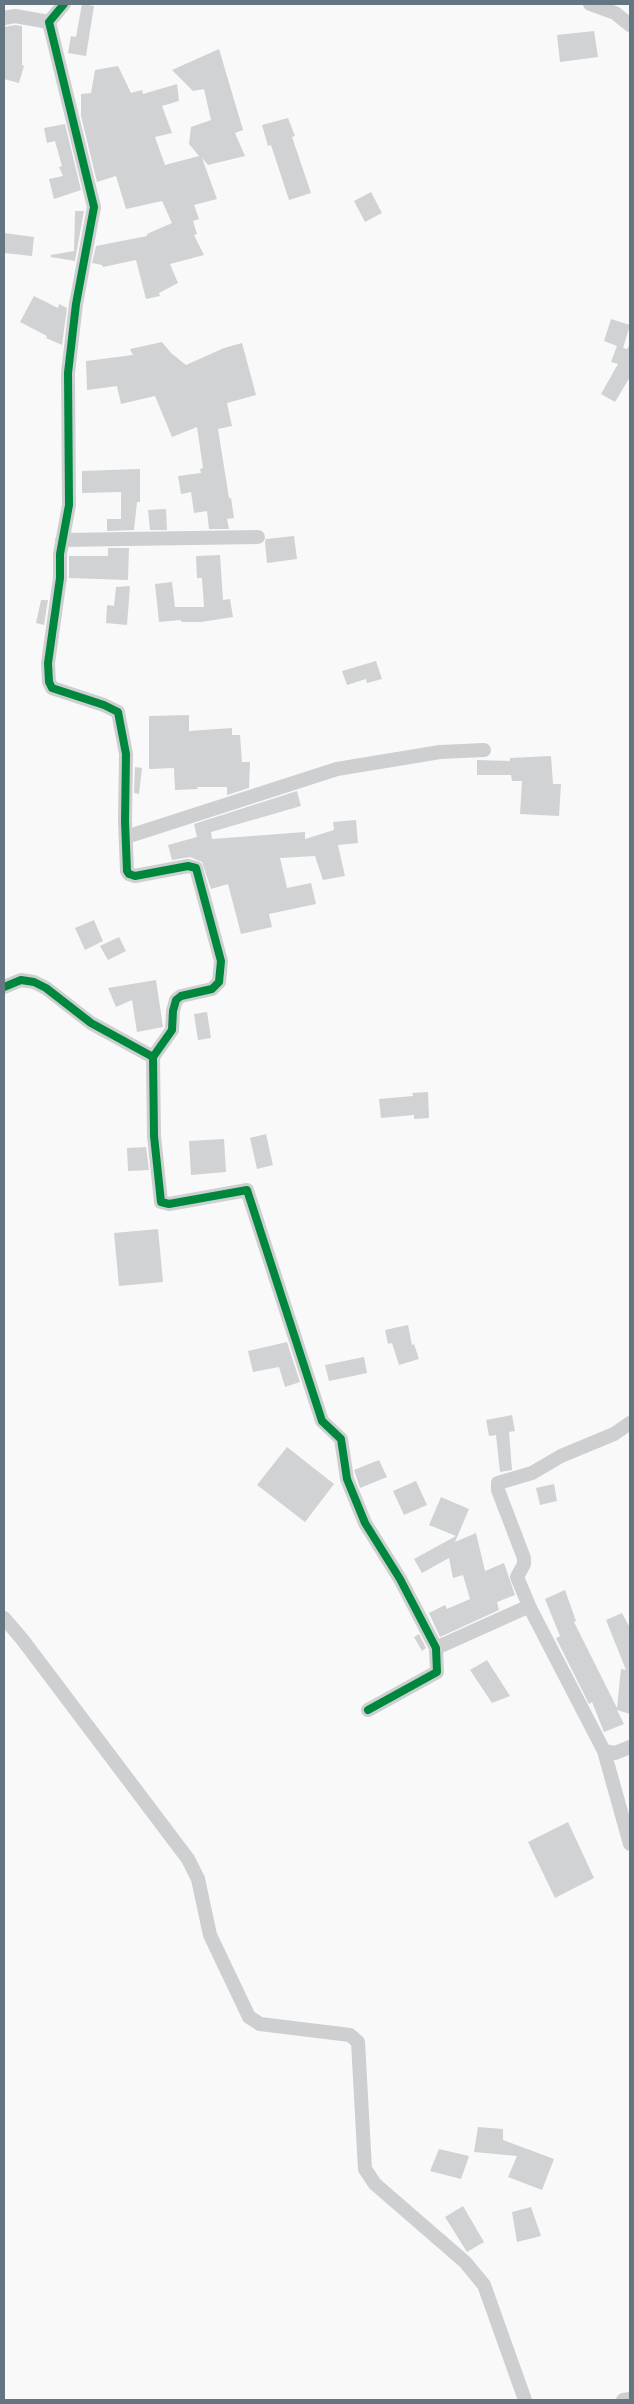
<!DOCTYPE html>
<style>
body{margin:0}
#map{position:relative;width:634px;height:2404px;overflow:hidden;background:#f9f9f9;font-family:Lato,sans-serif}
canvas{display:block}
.frame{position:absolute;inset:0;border:5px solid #657683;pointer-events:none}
</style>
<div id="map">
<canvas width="634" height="2404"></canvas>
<div class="frame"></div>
</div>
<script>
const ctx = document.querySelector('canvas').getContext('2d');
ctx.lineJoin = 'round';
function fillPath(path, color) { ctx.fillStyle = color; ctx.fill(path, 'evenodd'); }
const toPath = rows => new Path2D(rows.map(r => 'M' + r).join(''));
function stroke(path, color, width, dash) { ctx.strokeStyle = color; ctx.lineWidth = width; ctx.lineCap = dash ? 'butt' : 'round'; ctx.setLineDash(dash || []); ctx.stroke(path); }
fillPath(toPath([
 [82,4,94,6,86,56,68,53,71,36,76,37],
 [15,25,22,26,22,65,24,66,19,83,4,79,4,27],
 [594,31,598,57,560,62,557,35],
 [219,49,243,130,235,133,245,156,208,165,202,158,217,199,194,205,199,219,193,221,197,234,194,235,204,255,170,264,178,283,159,293,160,296,146,299,136,260,103,267,102,265,92,263,96,246,147,236,147,234,172,223,162,201,126,209,116,176,97,182,81,116,81,94,91,93,95,70,118,66,131,93,142,90,143,94,177,84,179,101,162,106,172,133,155,137,165,165,199,156,189,144,191,127,211,120,204,89,193,91,172,70],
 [288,118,295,136,292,137,311,193,289,200,271,145,268,146,262,125],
 [65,124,81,190,54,199,49,179,63,176,59,167,62,166,55,141,47,143,44,128],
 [371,192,382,213,365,222,354,201],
 [75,211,84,211,75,261,51,257,51,255,74,251],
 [4,233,34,237,32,256,4,253],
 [34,296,58,308,59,304,67,308,62,345,46,338,47,336,20,322],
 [611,319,630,325,623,348,627,349,630,344,630,377,615,402,601,394,618,364,611,362,617,346,604,341],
 [162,342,171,353,186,365,224,348,242,343,256,395,227,403,232,426,218,429,229,498,231,498,234,518,227,519,229,529,209,529,207,511,194,513,191,492,181,494,178,476,201,473,200,469,203,468,197,427,172,437,155,396,121,404,117,386,87,390,86,361,133,355,130,349],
 [140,469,140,502,137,502,134,530,107,531,107,519,121,519,121,492,82,493,82,471],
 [166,509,167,530,150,530,148,510],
 [294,536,297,559,267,563,265,542,266,539],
 [108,548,129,548,128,580,69,578,69,556,108,556],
 [220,555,223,600,230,599,233,617,201,622,181,622,181,620,159,622,155,584,172,582,175,607,204,607,202,578,197,578,196,556],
 [130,586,127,625,106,623,107,605,114,606,116,587],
 [41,600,48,600,44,625,36,623],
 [376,661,382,679,367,683,366,679,347,685,342,671],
 [189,715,189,731,232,728,232,735,240,735,242,762,250,762,249,788,227,795,227,787,197,787,198,789,175,790,174,768,149,769,149,716],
 [551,756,553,784,561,784,559,816,520,814,522,781,512,781,511,775,477,775,477,760,510,761,510,758],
 [135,767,142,768,139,794,134,793],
 [297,791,301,806,211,832,212,839,305,832,305,839,334,830,333,822,356,820,358,843,338,845,345,876,323,880,315,856,280,858,287,888,311,883,316,904,269,914,272,927,241,934,228,884,211,889,202,862,190,857,172,860,168,845,197,837,194,824],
 [94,920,103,941,85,950,75,928],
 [119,937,126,951,108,960,100,946],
 [156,980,163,1027,137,1032,132,1000,116,1007,108,988],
 [207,1012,211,1038,198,1040,194,1014],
 [428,1092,429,1118,414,1119,414,1115,381,1118,379,1099,413,1096,412,1093],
 [266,1134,273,1165,257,1169,250,1138],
 [224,1139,226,1172,191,1175,189,1141],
 [146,1147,149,1170,128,1171,127,1148],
 [158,1229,163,1282,119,1286,114,1233],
 [408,1325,412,1345,414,1344,419,1359,399,1365,392,1343,388,1344,385,1330],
 [287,1342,300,1382,285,1387,279,1367,253,1372,248,1351],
 [364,1357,367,1373,329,1381,325,1365],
 [512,1415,515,1431,509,1432,512,1470,500,1472,496,1435,489,1436,486,1420],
 [287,1447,334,1484,305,1522,257,1485],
 [379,1460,387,1477,360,1488,354,1470],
 [416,1481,427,1505,404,1515,393,1491],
 [554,1484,557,1501,540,1505,536,1488],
 [441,1497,469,1509,455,1542,476,1533,485,1571,504,1563,515,1595,497,1602,499,1610,440,1637,429,1613,445,1605,447,1609,470,1599,463,1575,453,1578,449,1558,422,1573,414,1559,456,1536,429,1525],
 [565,1590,576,1621,574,1622,617,1708,621,1669,626,1670,606,1620,622,1613,630,1628,630,1714,617,1710,624,1724,604,1732,592,1702,589,1704,556,1638,560,1636,545,1599],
 [419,1634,426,1648,422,1651,414,1637],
 [487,1660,510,1696,492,1703,470,1670],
 [568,1822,594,1878,555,1898,528,1842],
 [478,2127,503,2129,503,2140,554,2159,542,2190,508,2177,517,2156,474,2152],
 [439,2149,469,2156,461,2179,430,2171],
 [463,2206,484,2242,467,2252,445,2217],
 [531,2207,541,2236,517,2242,512,2212]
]), '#d0d2d3');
stroke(toPath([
 [64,4,49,22,94,207,76,304,68,373,69,505,60,554,60,578,48,663,49,682,52,688,104,705,118,712,126,754,125,821,127,871,129,874,135,876,188,866,196,868,221,961,219,982,212,989,181,996,176,1000,173,1011,172,1030,153,1057],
 [590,4,615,13,630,25],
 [4,18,15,16,49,22],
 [62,540,258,537],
 [126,837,337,769,440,752,484,750],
 [4,987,21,980,34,982,46,988,91,1023,153,1057,154,1136,161,1202,169,1204,247,1190,322,1421,341,1439,347,1479,365,1523,400,1579,436,1648,437,1672,368,1710],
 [530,1608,517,1577,524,1564,524,1558,498,1490,498,1483,532,1473,561,1456,614,1434,630,1423],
 [4,1618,22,1639,188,1859,198,1879,210,1935,249,2017,260,2024,350,2035,358,2042,365,2169,375,2184,465,2262,484,2285,525,2400],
 [436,1648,525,1608,530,1608,604,1751,615,1753,630,1747],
 [604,1751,630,1844],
 [623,2400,630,2399]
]), '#cecfd0', 14);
stroke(toPath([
 [64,4,49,22,94,207,76,304,68,373,69,505,60,554,60,578,48,663,49,682,52,688,104,705,118,712,126,754,125,821,127,871,129,874,135,876,188,866,196,868,221,961,219,982,212,989,181,996,176,1000,173,1011,172,1030,153,1057],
 [4,987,21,980,34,982,46,988,91,1023,153,1057,154,1136,161,1202,169,1204,247,1190,322,1421,341,1439,347,1479,365,1523,400,1579,436,1648,437,1672,368,1710]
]), '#00873e', 8);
</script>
